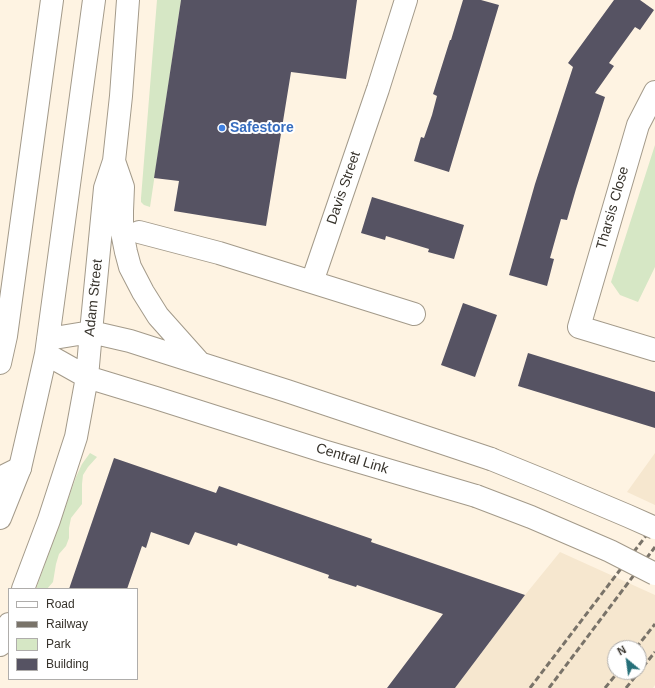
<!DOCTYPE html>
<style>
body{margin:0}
#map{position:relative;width:655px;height:688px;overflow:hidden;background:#fef3e2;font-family:Helvetica,sans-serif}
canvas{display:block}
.legend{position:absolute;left:8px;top:588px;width:130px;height:92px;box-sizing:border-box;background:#fff;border:1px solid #afadab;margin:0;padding:5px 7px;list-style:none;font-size:12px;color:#37332c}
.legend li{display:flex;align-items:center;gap:8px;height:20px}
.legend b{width:20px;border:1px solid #afadab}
.north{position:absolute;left:607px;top:640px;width:40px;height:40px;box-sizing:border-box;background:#fff;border:1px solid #afadab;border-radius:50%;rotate:331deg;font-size:11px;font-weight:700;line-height:16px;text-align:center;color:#37332c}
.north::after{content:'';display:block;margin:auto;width:14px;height:18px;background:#256f78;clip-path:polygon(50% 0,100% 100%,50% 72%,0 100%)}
</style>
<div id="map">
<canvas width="655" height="688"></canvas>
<ul class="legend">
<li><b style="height:5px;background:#fff"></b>Road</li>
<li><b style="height:5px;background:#797369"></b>Railway</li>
<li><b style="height:11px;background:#d6e7c5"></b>Park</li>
<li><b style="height:11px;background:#565363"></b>Building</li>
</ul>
<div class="north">N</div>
</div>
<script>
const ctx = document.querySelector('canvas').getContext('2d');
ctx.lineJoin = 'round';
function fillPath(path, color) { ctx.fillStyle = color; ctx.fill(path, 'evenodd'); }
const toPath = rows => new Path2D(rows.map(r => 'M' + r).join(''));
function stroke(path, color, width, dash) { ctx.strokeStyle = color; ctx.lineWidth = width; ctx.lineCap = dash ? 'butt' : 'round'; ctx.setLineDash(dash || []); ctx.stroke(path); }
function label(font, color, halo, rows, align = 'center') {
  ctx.font = font + ' Helvetica,sans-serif'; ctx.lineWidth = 4; ctx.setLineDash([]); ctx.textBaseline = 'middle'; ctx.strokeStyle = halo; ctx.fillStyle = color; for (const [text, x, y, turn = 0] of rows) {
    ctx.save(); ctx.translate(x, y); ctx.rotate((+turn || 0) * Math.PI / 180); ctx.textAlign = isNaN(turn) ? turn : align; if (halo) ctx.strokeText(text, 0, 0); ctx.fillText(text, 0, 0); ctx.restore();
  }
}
fillPath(toPath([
 [655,453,655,505,627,492],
 [560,552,655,595,655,685,653,688,455,688,525,595],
 [615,648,639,648,639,672,615,672]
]), '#f6e7cf');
fillPath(toPath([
 [157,0,181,0,150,207,144,205,141,202,141,198],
 [655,145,655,267,638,302,620,295,611,282],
 [90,453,97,457,88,467,83,475,82,484,82,504,71,518,69,528,69,538,66,546,59,554,56,564,53,582,47,589,36,589,76,477,82,464]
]), '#d6e7c5');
fillPath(toPath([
 [181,0,357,0,346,79,291,72,266,226,174,211,179,181,154,178],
 [463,0,481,0,499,5,449,172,414,161,421,137,424,138,432,115,437,96,433,94,450,40,451,40],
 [614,0,640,0,654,10,640,30,635,27,609,63,614,66,595,93,605,97,576,189,567,220,561,219,550,258,554,259,547,286,509,275,535,184,573,67,568,63],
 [372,197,464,225,454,259,428,252,429,249,386,236,385,240,361,233],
 [463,303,497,315,475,377,441,365],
 [528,353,655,392,655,428,518,386],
 [114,458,216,493,219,486,372,539,371,542,525,595,455,688,387,688,443,614,357,585,356,587,328,578,329,575,238,543,237,546,195,532,189,545,151,532,146,548,142,546,127,589,69,589]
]), '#565363');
const minor = toPath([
 [655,92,638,125,579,327,655,350],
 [139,232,219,253,414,314],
 [312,282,378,89,406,0],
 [0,363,6,336,52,0],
 [0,478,20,468]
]);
const major = toPath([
 [114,161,123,187,122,211,122,232,126,252,130,267,143,292,158,316,199,362],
 [48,339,91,332,130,341,158,350,287,391,491,459],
 [46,354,87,377,156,398,323,451,476,496],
 [0,518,20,468,35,403,46,354,94,0],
 [23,589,49,520,76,437,87,377,91,332,105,188,114,161,121,96,128,0],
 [0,645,9,624]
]);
stroke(minor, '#a39a8a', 24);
stroke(major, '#a39a8a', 24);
stroke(minor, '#fff', 22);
stroke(major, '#fff', 22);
stroke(toPath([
 [636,648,655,624],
 [530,688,655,524],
 [549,688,655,547],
 [605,688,618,672],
 [626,688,655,652]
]), '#797369', 3, [6, 3]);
const majorBridge = toPath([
 [491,459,550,483,628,516,655,528],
 [476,496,531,517,610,551,655,574]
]);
stroke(majorBridge, '#a39a8a', 24, []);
stroke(majorBridge, '#fff', 22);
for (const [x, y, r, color] of [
 [222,128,4,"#3f7fe0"]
]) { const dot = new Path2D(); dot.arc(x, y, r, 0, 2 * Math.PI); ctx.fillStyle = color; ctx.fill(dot); stroke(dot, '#fff', 1.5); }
label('bold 14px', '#366cbe', '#fff', [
 ["Safestore",230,128]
], 'left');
label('14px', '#37332c', '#fff', [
 ["Davis Street",344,188,-71],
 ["Tharsis Close",613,208,-74],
 ["Adam Street",94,298,-84],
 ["Central Link",352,459,17]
]);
</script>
